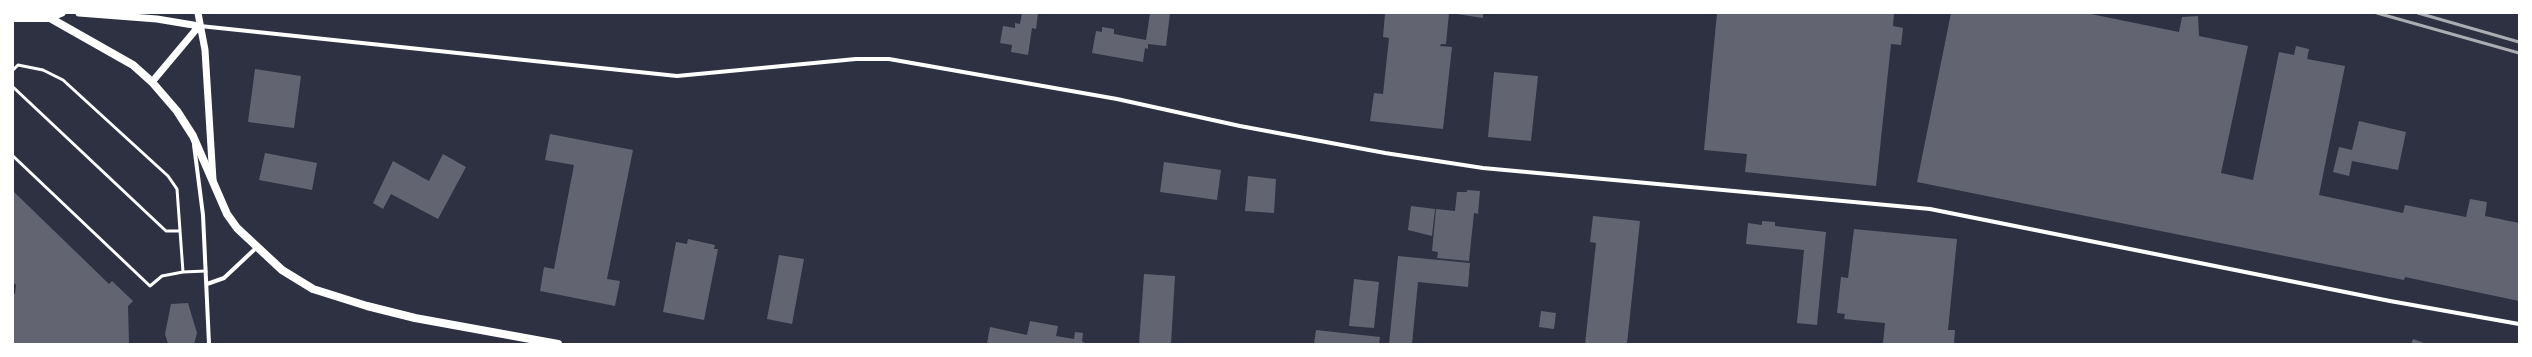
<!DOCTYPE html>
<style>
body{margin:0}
#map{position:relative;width:2532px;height:357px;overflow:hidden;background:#2d3142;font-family:Cabin,sans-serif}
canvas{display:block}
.frame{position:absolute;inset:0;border:14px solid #fff;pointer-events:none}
</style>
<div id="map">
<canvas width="2532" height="357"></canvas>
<div class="frame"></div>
</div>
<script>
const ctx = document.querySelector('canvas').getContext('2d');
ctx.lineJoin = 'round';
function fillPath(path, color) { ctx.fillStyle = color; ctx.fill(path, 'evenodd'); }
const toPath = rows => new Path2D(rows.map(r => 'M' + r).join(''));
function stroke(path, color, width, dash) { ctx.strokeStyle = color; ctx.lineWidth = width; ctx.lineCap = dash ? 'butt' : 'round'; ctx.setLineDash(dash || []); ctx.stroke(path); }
fillPath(toPath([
 [1022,13,1038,13,1036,29,1032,28,1028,55,1011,52,1012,45,1000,43,1003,26,1015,28,1015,23,1020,24],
 [1150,13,1170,13,1166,46,1148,44,1148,49,1145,48,1143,62,1092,53,1096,31,1102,32,1102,27,1114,29,1114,34,1146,40],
 [1385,13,1449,13,1446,44,1441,44,1440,46,1452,47,1443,129,1370,121,1374,93,1383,94,1389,38,1383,37],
 [1450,13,1483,13,1483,18],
 [1717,13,1894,13,1893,26,1903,28,1901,45,1891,44,1876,186,1745,172,1747,154,1704,150],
 [1951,13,2086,13,2179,32,2182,17,2198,16,2199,36,2248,46,2221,173,2253,180,2279,52,2294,55,2296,46,2309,49,2307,59,2345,66,2319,195,2403,213,2405,205,2466,217,2470,199,2487,202,2485,216,2519,223,2519,301,2405,277,2404,280,1917,182],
 [255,69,301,76,294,128,248,122],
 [1494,72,1538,76,1531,141,1488,137],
 [2359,121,2406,132,2398,170,2352,161,2349,176,2333,172,2339,147,2352,150],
 [550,134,633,150,607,279,620,281,615,306,540,291,544,267,554,269,574,165,545,160],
 [265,153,317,163,312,190,259,180],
 [443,154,466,167,438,219,391,194,383,209,373,203,393,161,429,181],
 [1164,162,1221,170,1217,200,1160,192],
 [1248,176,1276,179,1274,213,1245,211],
 [1467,190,1480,191,1478,214,1474,213,1469,261,1437,258,1438,252,1432,251,1436,209,1455,211,1457,192,1467,192],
 [13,191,109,284,112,281,133,301,128,306,129,344,13,344,13,294,15,294,16,285,13,282],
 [1411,206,1435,209,1432,236,1408,230],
 [1593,216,1640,221,1627,344,1585,344,1596,243,1590,242],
 [1762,221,1775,222,1775,226,1826,232,1817,325,1797,323,1804,250,1746,244,1748,223,1762,225],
 [1854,229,1957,239,1948,330,1955,330,1954,344,1883,343,1885,323,1844,319,1845,314,1837,313,1841,277,1848,278],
 [688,239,715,245,714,249,718,249,704,320,663,312,676,242,687,244],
 [779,255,804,259,792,324,767,319],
 [1398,256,1470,263,1468,287,1418,282,1412,344,1389,344],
 [1144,274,1175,276,1171,344,1139,344],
 [1354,279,1379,282,1374,328,1349,326],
 [188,303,197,333,194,344,168,344,165,334,171,304],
 [1541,311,1556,313,1554,329,1539,327],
 [1030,321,1058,326,1056,336,1074,339,1075,332,1083,333,1082,341,1086,344,987,344,990,327,1027,335],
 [1316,330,1380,337,1379,344,1314,344],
 [2413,339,2427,344,2411,344]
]), '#626471');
stroke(toPath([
 [13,70,18,65,43,70,63,80,168,176,177,189,183,272],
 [13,87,166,231,180,231],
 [13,156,150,286,162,276,183,272,206,271]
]), '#fff', 3);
stroke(toPath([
 [200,26,677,76,856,59,889,59,1117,99,1240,126,1385,153,1483,168,1930,209,2390,301,2519,324],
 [194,145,203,215,209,344],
 [207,284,224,278,256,248]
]), '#fff', 4);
stroke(toPath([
 [79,13,157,19,199,26],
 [198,13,205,50,213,180],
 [50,18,62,13],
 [152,82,199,26]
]), '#fff', 7);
stroke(toPath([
 [13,18,50,18,133,65,152,82,177,111,193,136,227,214,237,228,282,270,313,289,367,306,415,318,558,344]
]), '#fff', 8);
stroke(toPath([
 [2377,13,2519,53],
 [2418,13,2519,42]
]), '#abadb3', 3);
</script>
